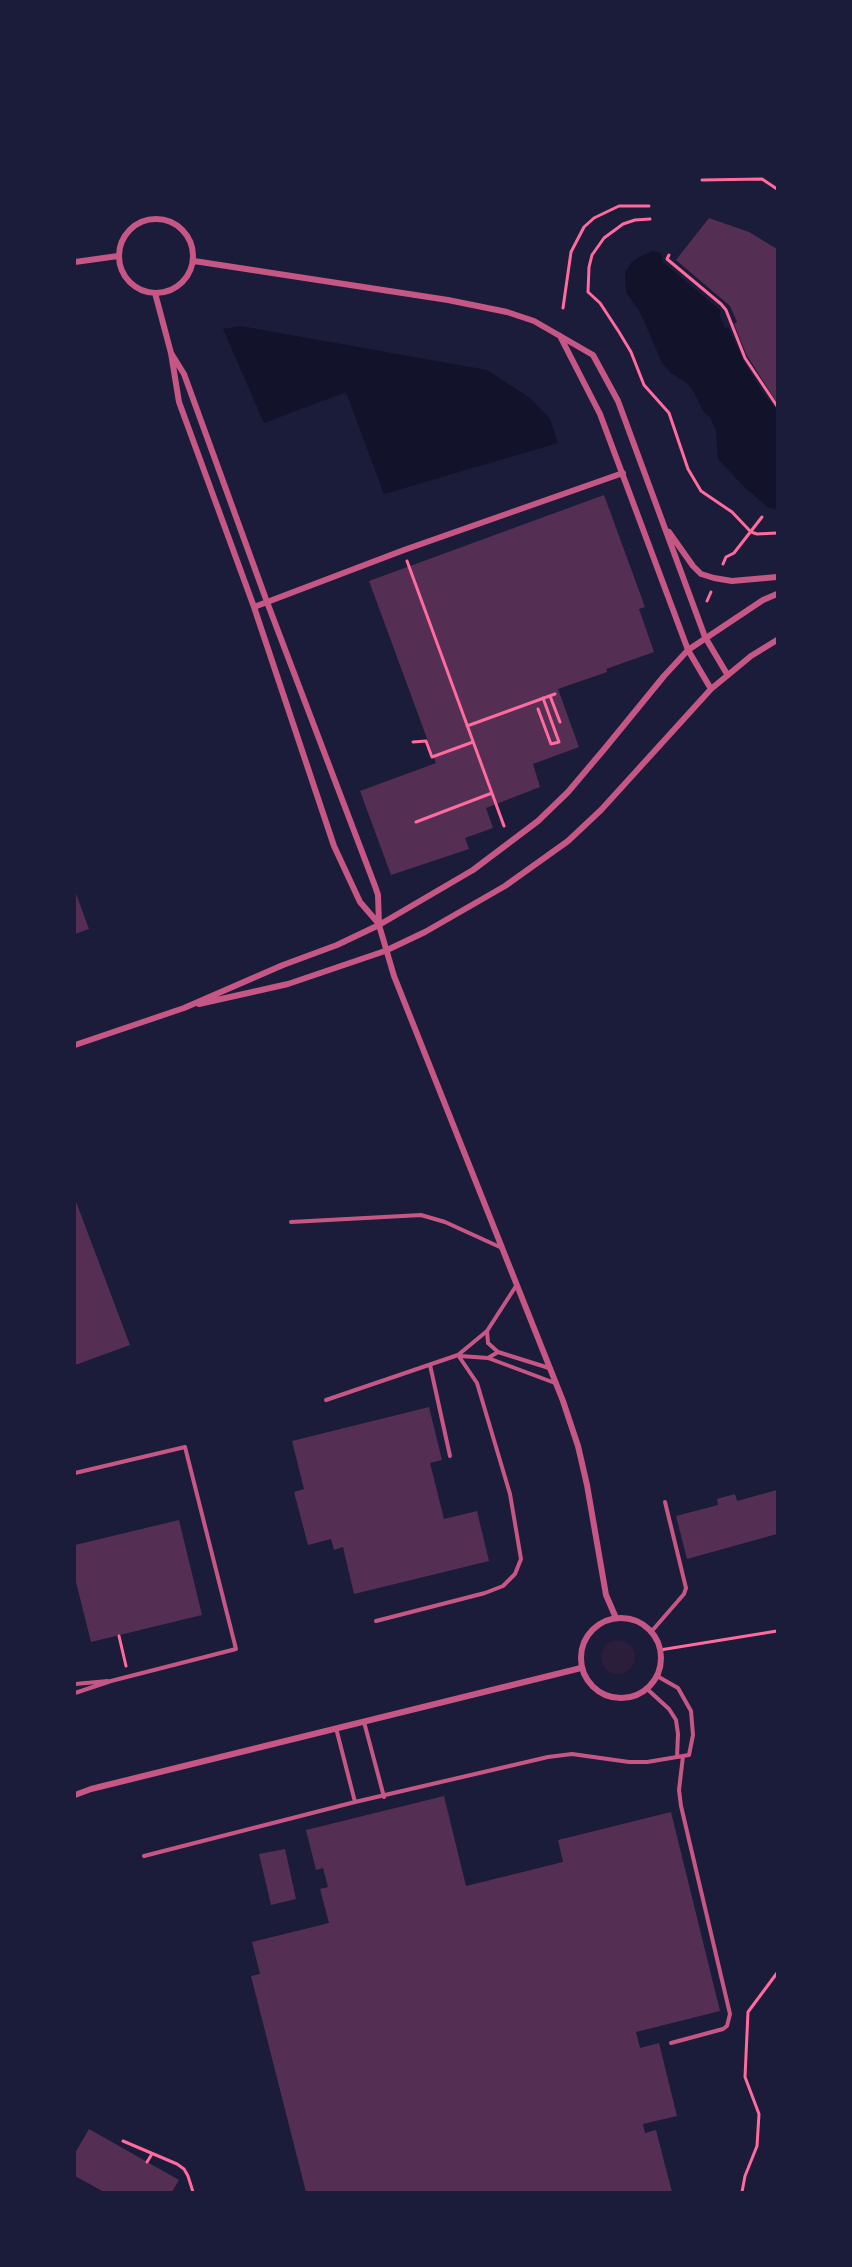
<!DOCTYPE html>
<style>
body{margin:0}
#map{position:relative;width:852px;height:2267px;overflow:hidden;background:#1b1b3a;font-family:"Exo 2",sans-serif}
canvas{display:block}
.frame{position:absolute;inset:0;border:76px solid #1b1b3a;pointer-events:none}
</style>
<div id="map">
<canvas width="852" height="2267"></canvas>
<div class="frame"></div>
</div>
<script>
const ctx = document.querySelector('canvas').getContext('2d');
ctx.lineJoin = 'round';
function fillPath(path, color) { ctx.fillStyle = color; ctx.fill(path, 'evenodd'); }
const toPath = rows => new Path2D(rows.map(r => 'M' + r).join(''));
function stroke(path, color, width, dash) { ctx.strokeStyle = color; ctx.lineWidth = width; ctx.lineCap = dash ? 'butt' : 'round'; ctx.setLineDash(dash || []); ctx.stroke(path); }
fillPath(toPath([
 '601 1657a17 17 0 1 1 34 0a17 17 0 1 1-34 0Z'
]), '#2a1e3b');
fillPath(toPath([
 [653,251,661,253,663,262,721,311,719,314,725,328,728,327,743,360,764,394,777,410,777,510,768,507,745,488,718,459,716,430,710,417,703,411,694,392,686,382,671,373,662,363,640,312,626,292,625,272,632,262,643,255],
 [240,326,487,370,530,398,550,419,558,443,384,494,346,392,264,423,223,329]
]), '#12122b');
fillPath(toPath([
 [709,218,749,232,777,249,777,403,746,354,734,324,737,322,730,306,676,260],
 [604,495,645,607,639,609,654,652,606,669,607,672,558,689,579,747,533,764,540,787,486,808,493,828,465,838,469,849,391,875,360,791,436,763,369,581],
 [75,891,89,929,75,934],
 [75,1199,130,1345,75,1365],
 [429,1407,442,1460,430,1463,444,1519,477,1511,489,1561,354,1594,343,1547,334,1550,331,1539,308,1545,294,1492,304,1489,292,1441],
 [777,1490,777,1534,687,1559,676,1516,718,1505,717,1499,735,1494,737,1501],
 [179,1520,202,1615,91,1642,75,1578,75,1545],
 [444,1796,466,1886,563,1862,558,1840,671,1812,720,2011,636,2032,640,2048,659,2043,677,2116,643,2124,645,2133,656,2130,672,2192,306,2192,251,1976,260,1974,252,1942,329,1923,320,1889,328,1887,323,1868,316,1870,306,1830],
 [285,1849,296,1899,271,1905,259,1854],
 [89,2129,179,2180,172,2192,104,2192,75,2176,75,2153]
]), '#542f53');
stroke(toPath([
 [702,180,762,179,777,189],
 [650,219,635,220,623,224,604,238,592,255,589,267,588,292,600,303,619,332,631,352,644,385,669,413,688,469,701,491,732,512,751,532,757,534,777,533],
 [669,255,667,259,721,304,726,310,745,358,777,406],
 [563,308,571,252,584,227,594,218,619,206,649,206],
 [407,561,504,826],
 [723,564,726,557,734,553,762,517],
 [707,601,711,592],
 [550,696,560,722],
 [538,709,551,744,559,742,543,698],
 [467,726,555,694],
 [413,742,426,741,432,757,473,742],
 [416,822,492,793],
 [119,1636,126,1666],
 [660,1650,777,1631],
 [123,2141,177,2164,184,2169,188,2176,193,2192],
 [147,2162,152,2154],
 [742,2192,745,2176,757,2146,759,2114,745,2077,748,2012,777,1973]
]), '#ff6b9d', 3);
stroke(toPath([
 [291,1222,421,1215,445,1222,502,1248],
 [487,1331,488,1343,498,1352],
 [460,1356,488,1358,555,1383],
 [488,1358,498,1352,549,1368],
 [430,1365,450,1456],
 [326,1400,458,1355,487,1331,516,1286],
 [75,1473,185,1447,236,1649,111,1681,75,1693],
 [376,1621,485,1593,503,1586,515,1574,521,1559,510,1494,477,1383,458,1355],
 [651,1632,684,1594,686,1588,665,1502],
 [75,1684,108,1681],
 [646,1688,669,1709,676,1720,678,1734,677,1757],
 [364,1722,384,1797],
 [336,1728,355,1802],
 [144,1856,355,1802,548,1757,572,1754,629,1762,647,1762,689,1755,693,1735,691,1711,678,1688,657,1676],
 [671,2043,723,2029,727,2026,730,2014,681,1806,679,1790,683,1756]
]), '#c65784', 4);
stroke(toPath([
 '119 256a37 37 0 1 1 74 0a37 37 0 1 1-74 0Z',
 [194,261,448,300,507,312,534,321,593,355,618,401,705,637,727,674],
 [75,262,118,256],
 [155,293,171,353,179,402,254,607,334,846,360,902,379,924],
 [560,336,600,414,688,650,711,689],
 [171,353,184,374,267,602,375,886,378,895,379,925,394,976,563,1401,578,1446,587,1485,606,1595,616,1618],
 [669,532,693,566,701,574,714,578,732,581,777,577],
 [254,607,404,550,623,473],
 [199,1004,288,984,385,951,425,932,505,886,568,841,601,810,711,689,751,656,777,640],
 [75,1045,184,1008,283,965,337,945,379,925,473,870,538,821,568,792,606,747,664,676,688,650,763,600,777,594],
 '581 1658a40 40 0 1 1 80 0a40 40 0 1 1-80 0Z',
 [75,1795,91,1789,581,1668]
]), '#c65784', 6);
</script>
